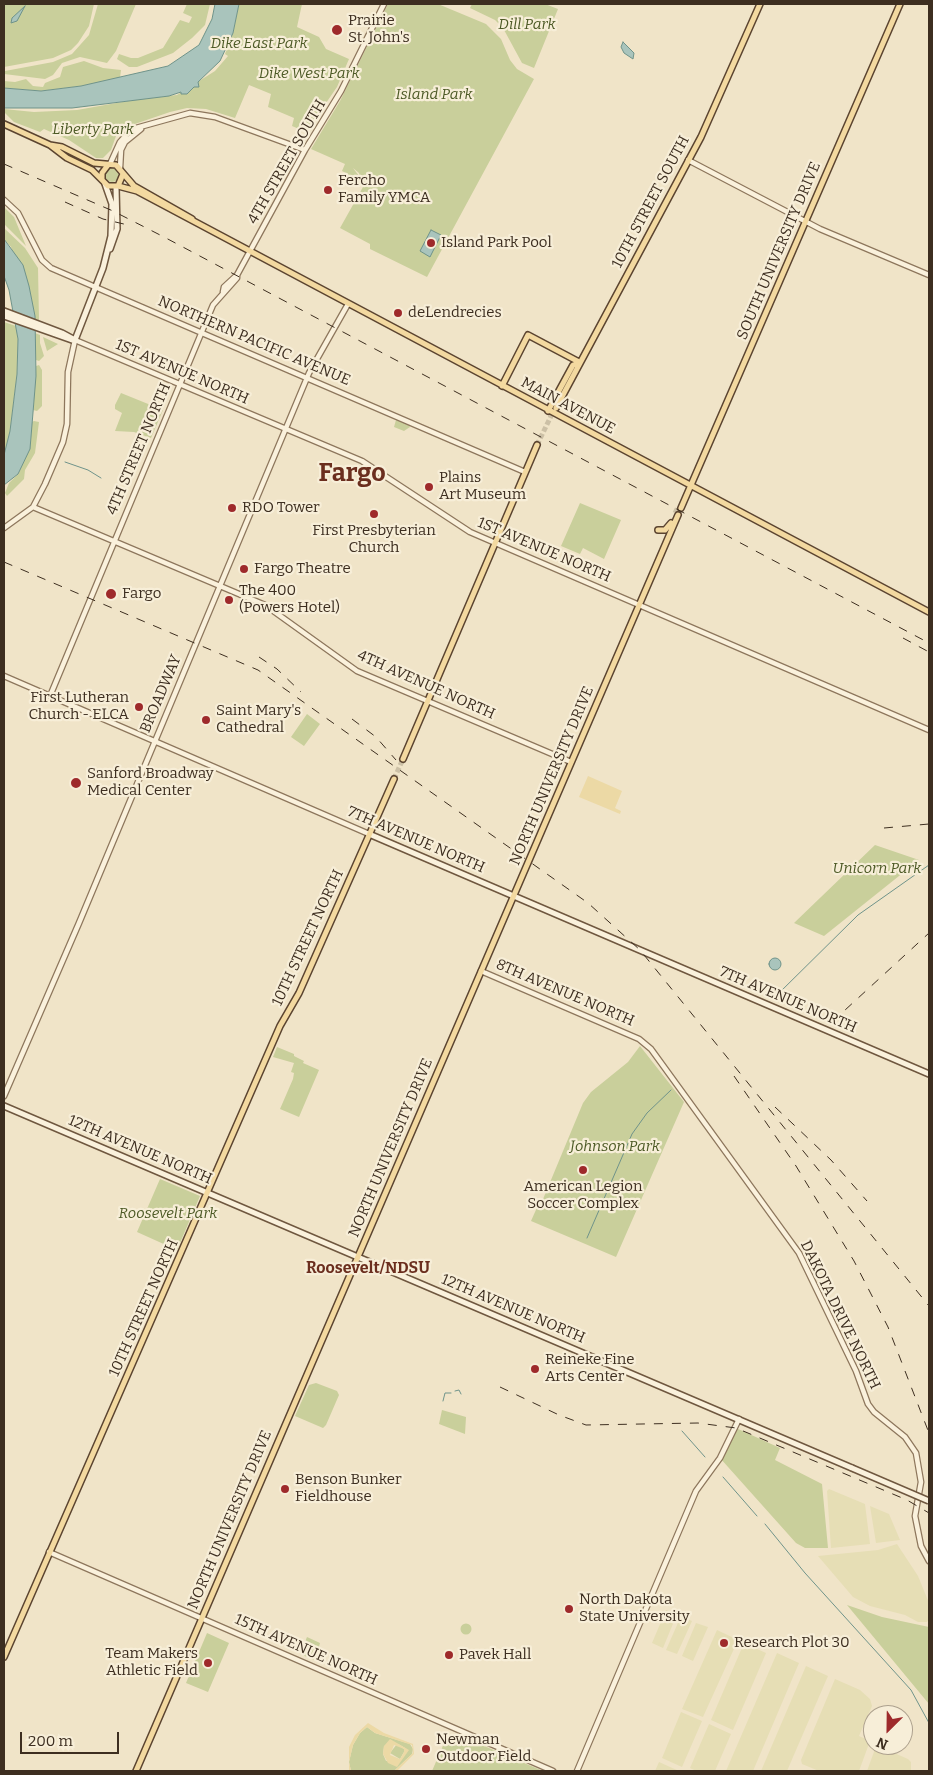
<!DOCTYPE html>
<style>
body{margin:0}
#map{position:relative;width:933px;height:1775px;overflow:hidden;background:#f0e4c8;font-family:Bitter,serif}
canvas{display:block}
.frame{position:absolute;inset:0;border:5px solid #3d2e20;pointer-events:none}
.north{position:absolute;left:863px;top:1705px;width:50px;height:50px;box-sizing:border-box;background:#f7eed8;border:1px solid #ada18e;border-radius:50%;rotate:203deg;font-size:14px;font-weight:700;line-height:20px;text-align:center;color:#3d2e20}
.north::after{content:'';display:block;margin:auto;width:18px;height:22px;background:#9e2a2b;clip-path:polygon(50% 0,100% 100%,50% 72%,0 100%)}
.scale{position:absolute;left:20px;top:1732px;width:99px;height:22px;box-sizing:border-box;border:2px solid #3d2e20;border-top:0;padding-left:6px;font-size:15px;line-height:18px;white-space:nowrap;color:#3d2e20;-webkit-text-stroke:4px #f7eed8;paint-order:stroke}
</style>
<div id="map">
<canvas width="933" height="1775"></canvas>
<div class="frame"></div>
<div class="north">N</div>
<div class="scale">200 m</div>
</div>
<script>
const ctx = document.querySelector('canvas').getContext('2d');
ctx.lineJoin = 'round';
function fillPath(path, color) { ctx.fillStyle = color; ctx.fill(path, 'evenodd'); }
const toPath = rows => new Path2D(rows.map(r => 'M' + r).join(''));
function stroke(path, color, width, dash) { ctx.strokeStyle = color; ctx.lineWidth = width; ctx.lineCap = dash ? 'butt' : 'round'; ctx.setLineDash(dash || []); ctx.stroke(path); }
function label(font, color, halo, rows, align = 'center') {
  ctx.font = font + ' Bitter,serif'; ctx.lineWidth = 4.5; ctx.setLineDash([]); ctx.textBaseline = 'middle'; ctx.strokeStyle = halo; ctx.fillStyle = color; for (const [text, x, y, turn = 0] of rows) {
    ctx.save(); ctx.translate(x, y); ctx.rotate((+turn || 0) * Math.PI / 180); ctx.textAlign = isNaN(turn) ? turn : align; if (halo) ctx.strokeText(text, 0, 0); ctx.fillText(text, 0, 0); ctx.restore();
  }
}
fillPath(toPath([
 [829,1489,865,1504,870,1544,831,1548,827,1491],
 [870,1506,889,1514,900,1540,876,1543],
 [897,1544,918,1576,929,1603,929,1619,927,1622,918,1622,905,1615,870,1606,853,1597,818,1556,878,1550],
 [666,1610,677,1614,663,1648,652,1643],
 [681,1616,692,1621,677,1654,666,1650],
 [696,1623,708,1627,693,1661,682,1656],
 [717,1630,738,1640,703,1717,682,1709],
 [744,1643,766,1653,733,1730,711,1720],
 [777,1653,799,1663,753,1771,726,1771],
 [806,1666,828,1676,787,1771,761,1771],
 [835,1679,860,1690,870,1699,872,1706,859,1736,870,1741,859,1771,819,1771,802,1764,801,1760],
 [681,1712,702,1721,682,1767,662,1758],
 [709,1724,731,1734,715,1771,696,1771,690,1768],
 [878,1746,908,1759,911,1762,911,1771,867,1771,875,1749],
 [659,1762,679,1771,655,1771]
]), '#e6deb5');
fillPath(toPath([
 [4,4,94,4,89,26,78,43,71,50,53,58,4,67],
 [98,4,136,4,116,51,107,63,80,57,62,63,53,75,45,79,4,74,5,71,53,62,72,54,89,35],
 [187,4,210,4,205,25,192,38,173,53,137,67,129,67,117,59,119,54,131,58,138,58,163,48,180,20,189,23,192,17,183,13],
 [239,4,302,4,297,27,319,37,326,49,349,59,337,87,306,132,292,126,294,118,268,107,271,94,249,85,235,118,206,109,187,108,170,112,126,127,116,136,111,150,103,158,96,158,69,140,44,129,40,132,14,122,4,112,4,109,34,112,77,110,139,99,177,95,215,71,228,56,225,54,233,33],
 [388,4,438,4,486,24,501,39,510,60,517,69,534,79,427,277,370,249,370,244,340,228,363,187,359,173,353,168,359,176,357,179,342,171,345,164,311,149,340,101],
 [472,4,545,4,558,9,534,68,522,63,503,28,495,20,470,8],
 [84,61,103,68,121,70,120,78,81,86,41,91,4,88,4,81,15,82,26,79,33,86,43,87,45,83,60,77,63,67],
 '105 175a7 7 0 1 1 14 0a7 7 0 1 1-14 0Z',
 [4,207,14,217,26,246,4,224],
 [4,228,25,248,38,268,39,320,35,319,11,247,4,239],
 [4,322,16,326,18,339,17,374,10,431,4,455],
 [35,333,40,335,40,343,44,356,39,361,36,360],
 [43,337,58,344,47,351],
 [39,365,42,370,42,406,37,411,33,410,36,366],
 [121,393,163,410,151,438,134,432,115,431,122,413,115,409,115,405],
 [396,420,409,425,410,427,404,431,394,427],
 [34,421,39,422,35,453,25,470,24,479,7,496,5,493,9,483,18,474,30,447,32,422],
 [580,503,621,520,604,559,583,548,580,554,561,546],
 [307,714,320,724,304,746,291,737],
 [875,845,919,860,824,936,794,923],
 [640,1046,684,1102,616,1257,531,1221,539,1203,541,1204,583,1103,591,1092,628,1062],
 [277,1047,294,1054,294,1056,304,1061,303,1063,319,1070,299,1117,280,1109,293,1079,294,1073,291,1072,294,1063,273,1057],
 [160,1179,200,1196,177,1250,137,1232],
 [316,1383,337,1391,339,1395,326,1425,323,1428,295,1416,309,1385],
 [442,1410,466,1417,465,1434,439,1424],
 [736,1428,780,1448,775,1460,822,1484,828,1548,805,1548,796,1543,720,1458],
 [847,1605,882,1617,929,1627,929,1704],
 '460.5 1629a5.5 5.5 0 1 1 11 0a5.5 5.5 0 1 1-11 0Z',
 [207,1633,229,1643,208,1692,186,1683],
 [307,1637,320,1643,318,1651,314,1650,318,1652,314,1660,300,1654],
 [367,1727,375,1733,410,1744,413,1749,412,1754,394,1771,351,1771,349,1762,353,1745,360,1733],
 [398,1744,405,1748,406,1753,401,1759,386,1761,383,1754,384,1746],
 [448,1734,456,1734,543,1771,432,1771],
 [397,1744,404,1749,404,1752,400,1759,390,1753]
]), '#c9cf9b');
fillPath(toPath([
 [588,776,622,791,615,808,621,811,620,814,579,797],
 [368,1723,384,1733,413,1744,414,1754,397,1771,394,1771,413,1753,412,1745,375,1733,367,1727,360,1733,353,1745,349,1762,351,1771,349,1771,349,1747,355,1735],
 [390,1739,409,1750,397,1767,388,1763,383,1754,384,1746],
 [394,1745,404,1749,404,1752,400,1759,390,1755]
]), '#ecd9a5');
const water = toPath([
 [215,4,239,4,233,33,220,61,198,82,199,87,194,87,187,94,181,94,181,92,169,96,72,108,4,108,4,88,41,91,81,86,168,66,199,45,212,19,215,4],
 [25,6,17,21,11,23,12,18,25,6],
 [623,42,634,53,633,59,624,53,621,47,623,42],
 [431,230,441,235,430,257,420,251,431,230],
 [4,239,23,265,29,286,35,316,36,376,30,449,18,474,4,485,4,455,10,431,17,374,18,339,9,290,4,276,4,239],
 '769 964a6 6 0 1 1 12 0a6 6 0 1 1-12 0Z'
]);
fillPath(water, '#a9c4bc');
stroke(water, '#6f938a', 1);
stroke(toPath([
 [65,462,88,470,101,478],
 [775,997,858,915,929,865],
 [587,1238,632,1134,647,1113,671,1090],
 [455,1391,459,1390,461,1394],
 [443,1401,445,1393,451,1393],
 [682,1431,705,1457],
 [723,1477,757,1516],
 [765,1524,805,1573,911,1690,929,1723]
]), '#6f938a', 1);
stroke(toPath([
 [537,445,554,410],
 [675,513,678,507],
 [394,779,403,759]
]), '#ccc0a6', 5, [5, 2.5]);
const tertiary = toPath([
 [688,160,820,229,929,275],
 [110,164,120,142,129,132,136,128,190,113,215,117,305,150],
 [120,168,121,150,125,142,141,129],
 [4,200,18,213,42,260,51,268,525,472],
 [223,292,224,287,237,275],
 [33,507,265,605,357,671,571,762],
 [4,528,33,507,45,484,63,442,67,424,68,372,75,340,362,461,470,532,929,730],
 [4,676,369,834],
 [50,696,213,305,237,278,237,275,305,150,341,91,384,4],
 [481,971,639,1039,651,1049,799,1253,856,1371,868,1404,874,1412,905,1437,916,1453,921,1482,915,1516,921,1546,929,1561],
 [4,1096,79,923,309,373,348,304],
 [49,1552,553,1771],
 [577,1771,696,1491,720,1458,739,1419]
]);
const secondary = toPath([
 [110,249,117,229,116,187],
 [4,311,62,333,75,340],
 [4,316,72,340],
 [75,340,103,268,111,236,112,204,105,184],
 [369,834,929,1074],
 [4,1106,852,1468]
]);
const primary = toPath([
 [4,124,50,145,67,158,92,170,108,186,118,186,123,174],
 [50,145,62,147,94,163,116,165,134,186,192,219],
 [102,179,102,173,108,165],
 [118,186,137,191,929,612],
 [502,386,528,335,579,362],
 [556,408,701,137,760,4],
 [548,411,573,365,579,363],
 [681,508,900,4],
 [658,530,665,530,671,523],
 [403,759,537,445],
 [4,1657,280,1026,299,993,394,779],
 [136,1771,678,515]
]);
stroke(tertiary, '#8d765c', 7);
stroke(secondary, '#6f573f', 8);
stroke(primary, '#5b4430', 8);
stroke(tertiary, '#faf1dc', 4.5);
stroke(secondary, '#faf1dc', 5);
stroke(primary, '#f3d9a0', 5);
stroke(toPath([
 [4,164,113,211,164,237,929,643],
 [65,202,103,219,132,226],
 [4,562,258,670,588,903,640,950,929,1306],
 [903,638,929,652],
 [259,657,277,669,301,692],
 [352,719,376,737,396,760],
 [884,828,929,824],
 [832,1022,929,933],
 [734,1076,796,1166,854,1261,888,1327,929,1433],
 [775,1107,831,1160,867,1201],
 [500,1387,559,1415,586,1425,698,1423,736,1428,907,1500,929,1513]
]), '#3d2e20', 1, [9, 9]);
const secondaryBridge = toPath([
 [852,1468,929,1501]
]);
stroke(secondaryBridge, '#6f573f', 8, []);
stroke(secondaryBridge, '#faf1dc', 5);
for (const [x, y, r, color] of [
 [337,30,6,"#9e2a2b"],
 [328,190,5,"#9e2a2b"],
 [431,243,5,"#9e2a2b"],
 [398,313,5,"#9e2a2b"],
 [429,487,5,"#9e2a2b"],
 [232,508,5,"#9e2a2b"],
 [374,514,5,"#9e2a2b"],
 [244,569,5,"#9e2a2b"],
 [111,594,6,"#9e2a2b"],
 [229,600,5,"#9e2a2b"],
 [139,707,5,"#9e2a2b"],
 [206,720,5,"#9e2a2b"],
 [76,783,6,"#9e2a2b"],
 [583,1170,5,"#9e2a2b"],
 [535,1369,5,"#9e2a2b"],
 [285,1489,5,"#9e2a2b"],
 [569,1609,5,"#9e2a2b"],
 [724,1643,5,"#9e2a2b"],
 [449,1655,5,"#9e2a2b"],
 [208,1663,5,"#9e2a2b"],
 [426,1749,5,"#9e2a2b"]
]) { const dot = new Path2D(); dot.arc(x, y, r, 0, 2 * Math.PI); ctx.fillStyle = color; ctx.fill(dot); stroke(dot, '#f7eed8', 2); }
label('15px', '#3d2e20', '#f7eed8', [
 ["Prairie",348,21],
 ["St. John's",348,38],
 ["Fercho",338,181],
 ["Family YMCA",338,198],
 ["Island Park Pool",441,243],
 ["deLendrecies",408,313],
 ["Plains",439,478],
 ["Art Museum",439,495],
 ["RDO Tower",242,508],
 ["First Presbyterian",374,531,"center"],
 ["Church",374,548,"center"],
 ["Fargo Theatre",254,569],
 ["The 400",239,591],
 ["(Powers Hotel)",239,608],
 ["Fargo",122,594],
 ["First Lutheran",129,698,"right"],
 ["Church - ELCA",129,715,"right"],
 ["Saint Mary's",216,711],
 ["Cathedral",216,728],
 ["Sanford Broadway",87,774],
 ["Medical Center",87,791],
 ["American Legion",583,1187,"center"],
 ["Soccer Complex",583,1204,"center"],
 ["Reineke Fine",545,1360],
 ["Arts Center",545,1377],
 ["Benson Bunker",295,1480],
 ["Fieldhouse",295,1497],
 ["North Dakota",579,1600],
 ["State University",579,1617],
 ["Research Plot 30",734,1643],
 ["Team Makers",198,1654,"right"],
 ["Athletic Field",198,1671,"right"],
 ["Pavek Hall",459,1655],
 ["Newman",436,1740],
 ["Outdoor Field",436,1757]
], 'left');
label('italic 15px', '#4d5a26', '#f7eed8', [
 ["Dill Park",527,25],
 ["Dike East Park",259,44],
 ["Dike West Park",309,74],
 ["Island Park",434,95],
 ["Liberty Park",93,130],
 ["Unicorn Park",877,869],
 ["Johnson Park",615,1147],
 ["Roosevelt Park",168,1214]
]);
label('15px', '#3d2e20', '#f7eed8', [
 ["4TH STREET SOUTH",287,162,-60],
 ["10TH STREET SOUTH",651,202,-62],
 ["SOUTH UNIVERSITY DRIVE",779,251,-67],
 ["NORTHERN PACIFIC AVENUE",254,341,23],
 ["1ST AVENUE NORTH",182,372,23],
 ["MAIN AVENUE",568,406,28],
 ["4TH STREET NORTH",139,449,-67],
 ["1ST AVENUE NORTH",544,550,23],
 ["4TH AVENUE NORTH",426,685,24],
 ["BROADWAY",161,694,-67],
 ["NORTH UNIVERSITY DRIVE",552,776,-67],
 ["7TH AVENUE NORTH",416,840,23],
 ["10TH STREET NORTH",308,938,-65],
 ["8TH AVENUE NORTH",565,993,23],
 ["7TH AVENUE NORTH",788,1000,23],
 ["NORTH UNIVERSITY DRIVE",391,1148,-67],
 ["12TH AVENUE NORTH",140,1150,23],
 ["10TH STREET NORTH",144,1308,-66],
 ["12TH AVENUE NORTH",513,1309,23],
 ["DAKOTA DRIVE NORTH",840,1315,64],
 ["NORTH UNIVERSITY DRIVE",230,1520,-67],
 ["15TH AVENUE NORTH",306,1650,24]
]);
label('bold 16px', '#6b2e1e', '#f7eed8', [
 ["Roosevelt/NDSU",368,1269]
]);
label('bold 25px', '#6b2e1e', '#f7eed8', [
 ["Fargo",352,474]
]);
</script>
